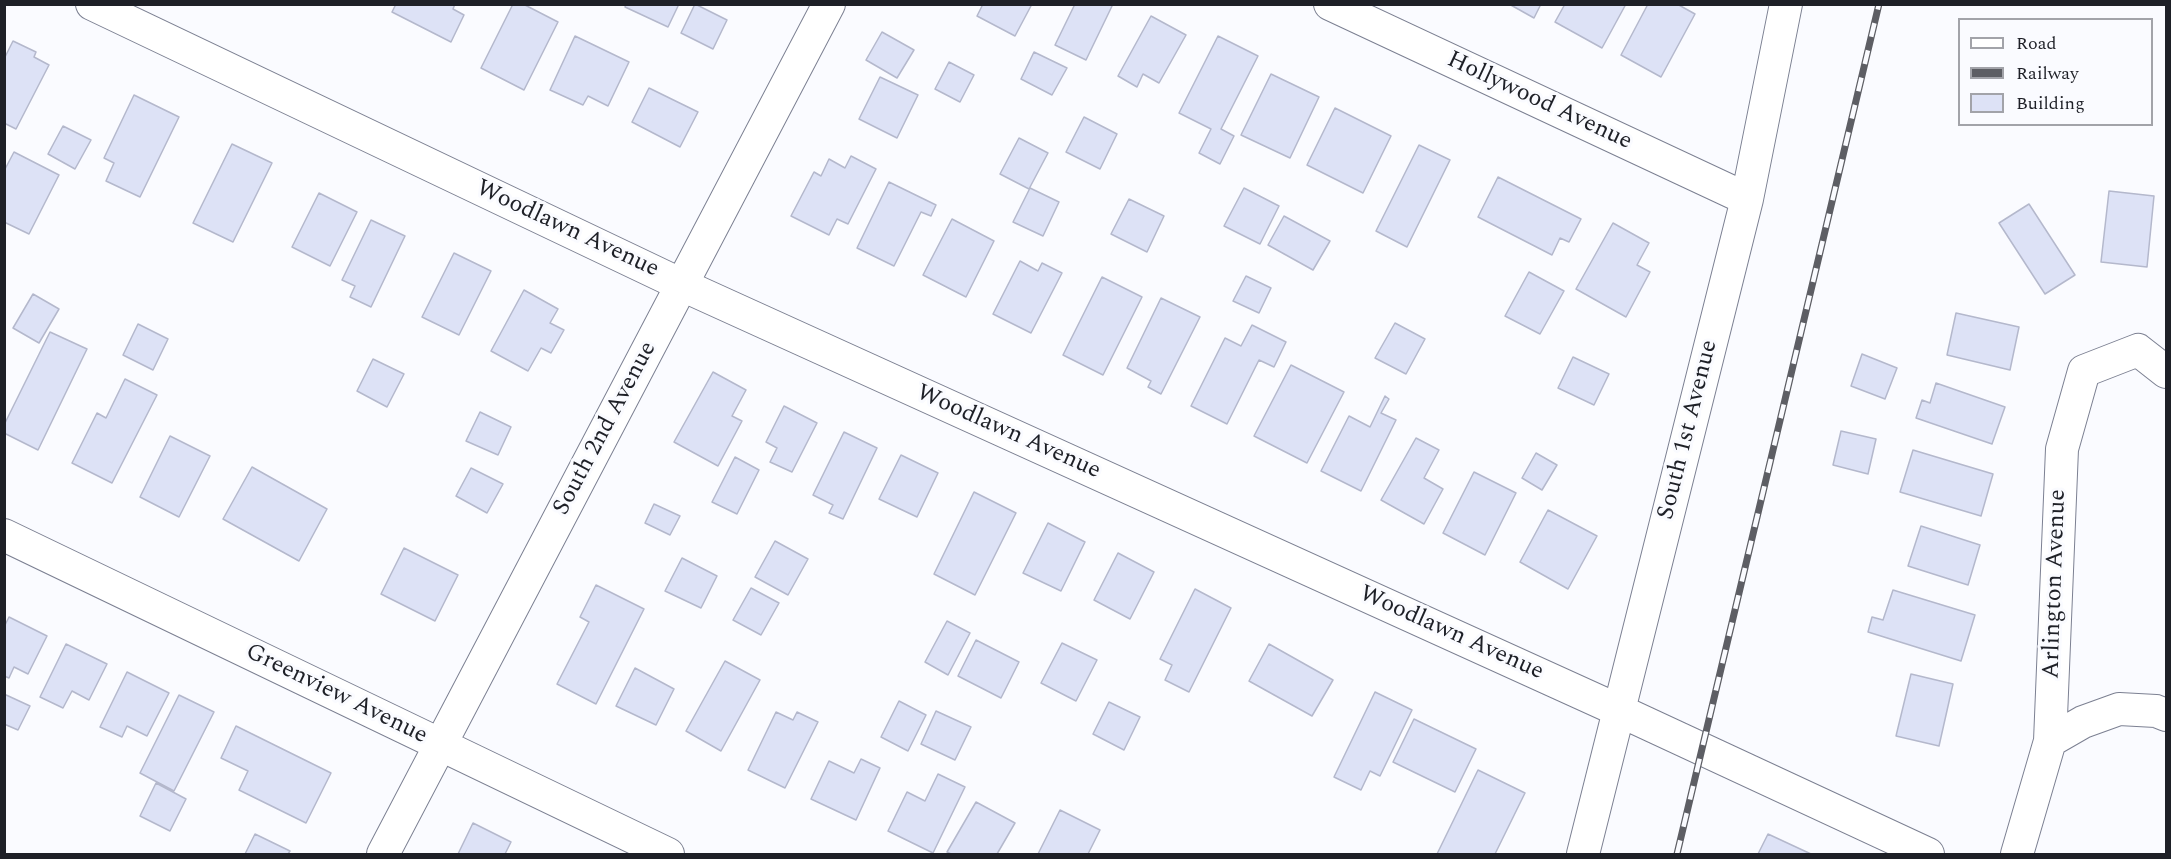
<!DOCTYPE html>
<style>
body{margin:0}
#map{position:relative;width:2171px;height:859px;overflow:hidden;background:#fafbff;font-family:Spectral,serif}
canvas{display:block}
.frame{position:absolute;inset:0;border:6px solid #1e2027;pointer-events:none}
.legend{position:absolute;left:1958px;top:18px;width:195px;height:108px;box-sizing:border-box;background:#fafbff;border:2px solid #a2a3a9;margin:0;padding:8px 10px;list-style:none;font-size:18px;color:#1e2027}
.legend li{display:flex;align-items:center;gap:12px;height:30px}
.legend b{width:30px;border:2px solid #a2a3a9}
</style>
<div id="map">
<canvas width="2171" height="859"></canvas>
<div class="frame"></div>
<ul class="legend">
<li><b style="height:8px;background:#fff"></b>Road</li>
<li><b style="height:8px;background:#5d5e64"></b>Railway</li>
<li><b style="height:16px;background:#dde2f6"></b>Building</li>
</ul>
</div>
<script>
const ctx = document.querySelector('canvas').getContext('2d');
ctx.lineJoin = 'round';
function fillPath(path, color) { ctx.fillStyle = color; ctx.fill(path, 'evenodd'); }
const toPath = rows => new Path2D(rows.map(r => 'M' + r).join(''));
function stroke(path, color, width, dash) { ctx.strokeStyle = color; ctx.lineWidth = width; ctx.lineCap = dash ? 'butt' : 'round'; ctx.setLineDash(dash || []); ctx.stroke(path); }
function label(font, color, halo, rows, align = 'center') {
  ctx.font = font + ' Spectral,serif'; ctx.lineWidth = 6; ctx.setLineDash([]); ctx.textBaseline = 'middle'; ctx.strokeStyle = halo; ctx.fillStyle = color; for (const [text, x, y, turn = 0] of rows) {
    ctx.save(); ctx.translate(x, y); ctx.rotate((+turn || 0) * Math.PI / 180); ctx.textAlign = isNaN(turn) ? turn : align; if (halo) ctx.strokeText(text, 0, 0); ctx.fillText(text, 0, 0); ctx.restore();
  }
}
const building = toPath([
 [396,4,455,4,453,9,464,15,451,42,392,12,396,4],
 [513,4,523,4,558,22,524,90,481,68,513,4],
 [626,4,679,4,668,27,625,7,626,4],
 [695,4,727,20,713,49,681,33,695,4],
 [983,4,1032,4,1015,36,977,16,983,4],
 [1075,4,1113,4,1086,60,1055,45,1075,4],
 [1509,4,1541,4,1534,18,1509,4],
 [1565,4,1626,4,1602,48,1555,22,1565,4],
 [1648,4,1677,4,1695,14,1661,77,1621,55,1648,4],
 [1151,16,1186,35,1159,83,1143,74,1137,87,1118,76,1151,16],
 [882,32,914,50,897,78,866,60,882,32],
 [575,36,629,62,608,106,588,96,583,105,550,90,575,36],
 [1218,36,1258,56,1221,129,1234,136,1220,164,1199,153,1211,129,1179,113,1218,36],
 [13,41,36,52,34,57,49,65,16,129,4,123,4,59,13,41],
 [1034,52,1067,68,1052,95,1021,79,1034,52],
 [949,62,974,75,960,102,935,89,949,62],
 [1271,74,1319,97,1290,158,1241,135,1271,74],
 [880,77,918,95,897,138,859,119,880,77],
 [649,88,698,112,680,147,632,122,649,88],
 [134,95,179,117,140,197,106,181,114,163,104,158,134,95],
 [1335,108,1391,136,1363,193,1307,165,1335,108],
 [1084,117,1117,134,1100,169,1066,152,1084,117],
 [63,126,91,140,75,169,48,154,63,126],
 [1019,138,1048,153,1029,189,1000,174,1019,138],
 [232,144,272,163,233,242,193,223,232,144],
 [1419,145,1450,160,1407,247,1376,231,1419,145],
 [14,152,59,175,29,234,4,222,4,171,14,152],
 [851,156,876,169,848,224,837,219,829,235,791,216,814,172,821,176,829,159,845,168,851,156],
 [1498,177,1581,219,1569,242,1560,238,1552,255,1478,217,1498,177],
 [889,182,936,205,931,216,921,212,894,266,857,248,889,182],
 [1030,188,1059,202,1043,236,1013,222,1030,188],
 [1244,188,1279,206,1260,244,1224,226,1244,188],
 [2109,191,2154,196,2147,267,2101,262,2109,191],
 [319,193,357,212,330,266,292,247,319,193],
 [1129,199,1164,216,1147,252,1111,234,1129,199],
 [2029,204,2075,275,2045,294,1999,223,2029,204],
 [1284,216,1330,241,1313,270,1268,245,1284,216],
 [952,219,994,241,966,297,923,275,952,219],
 [371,220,405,236,371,307,350,297,355,286,342,280,371,220],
 [1613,223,1649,243,1637,265,1650,272,1626,317,1576,289,1613,223],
 [454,253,491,271,459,335,422,317,454,253],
 [1020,261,1038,271,1042,263,1062,273,1031,333,993,314,1020,261],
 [1529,272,1564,291,1540,334,1505,316,1529,272],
 [1246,276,1271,288,1259,313,1233,301,1246,276],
 [1102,277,1142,297,1103,375,1063,355,1102,277],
 [524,290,558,309,550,323,564,330,551,353,541,348,528,371,491,351,524,290],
 [33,294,59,309,39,343,13,328,33,294],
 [1161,298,1200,317,1161,394,1148,387,1151,381,1127,368,1161,298],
 [1956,313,2019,327,2010,370,1947,355,1956,313],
 [1395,323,1425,339,1406,374,1375,358,1395,323],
 [138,324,168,339,153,370,123,355,138,324],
 [1252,325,1286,342,1274,367,1259,360,1227,424,1191,406,1225,338,1241,346,1252,325],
 [50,332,87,349,38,450,4,433,4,425,50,332],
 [1862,354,1897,368,1885,399,1851,386,1862,354],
 [1573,357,1609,374,1594,405,1558,388,1573,357],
 [373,359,404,374,387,407,357,391,373,359],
 [1291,365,1344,392,1307,463,1254,436,1291,365],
 [713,372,746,390,732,416,742,421,718,466,674,442,713,372],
 [125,379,157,395,112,483,72,463,97,413,106,418,125,379],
 [1936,383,2005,407,1992,444,1916,418,1922,400,1930,403,1936,383],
 [1385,396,1389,399,1381,413,1396,420,1361,491,1321,471,1349,416,1370,427,1385,396],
 [784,406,817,423,792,472,770,462,777,448,766,442,784,406],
 [480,412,511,427,498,455,466,441,480,412],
 [1841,431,1876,439,1868,474,1833,465,1841,431],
 [844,432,877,448,843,519,829,513,833,505,813,495,844,432],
 [170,436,210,456,179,517,140,497,170,436],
 [1416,438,1439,450,1424,478,1443,489,1424,524,1381,500,1416,438],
 [1913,450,1993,474,1981,516,1900,492,1913,450],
 [1536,453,1557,465,1542,490,1522,478,1536,453],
 [901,455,938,473,917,517,879,499,901,455],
 [735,457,759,470,737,514,712,502,735,457],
 [252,467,327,509,299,561,223,519,252,467],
 [471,468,503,484,487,513,456,496,471,468],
 [1474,472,1516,493,1485,555,1443,533,1474,472],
 [974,492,1016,513,975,595,934,574,974,492],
 [654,504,680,516,670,535,645,523,654,504],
 [1548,510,1597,536,1568,589,1520,562,1548,510],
 [1048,523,1085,542,1061,591,1023,573,1048,523],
 [1921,526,1980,545,1968,585,1908,566,1921,526],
 [775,541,808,559,788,595,755,577,775,541],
 [404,548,458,575,435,621,381,594,404,548],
 [1118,553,1154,572,1130,619,1094,600,1118,553],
 [682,558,717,576,701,608,665,591,682,558],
 [596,585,644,609,596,704,557,684,589,622,580,617,596,585],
 [751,588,779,603,761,635,733,620,751,588],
 [1195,589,1231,608,1189,692,1165,680,1172,665,1160,659,1195,589],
 [1893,590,1975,615,1961,661,1868,632,1872,617,1883,620,1893,590],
 [9,617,47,636,28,674,14,667,9,678,4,676,4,627,9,617],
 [947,621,970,633,948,675,925,662,947,621],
 [976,640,1019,662,1001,698,958,676,976,640],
 [1062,643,1097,660,1076,701,1041,683,1062,643],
 [66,644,107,664,89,700,72,691,63,708,40,697,66,644],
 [1269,644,1333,680,1312,716,1249,681,1269,644],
 [725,661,760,680,721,751,686,731,725,661],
 [635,668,674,689,656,725,616,706,635,668],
 [127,672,169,693,147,736,127,726,122,737,100,727,127,672],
 [1911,674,1953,684,1939,746,1896,736,1911,674],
 [1375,692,1412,710,1380,776,1370,771,1361,790,1334,777,1375,692],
 [4,694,30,706,18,730,4,724,4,694],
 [179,695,214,712,174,791,140,773,179,695],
 [899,701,926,715,908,751,881,737,899,701],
 [1109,702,1140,717,1124,750,1093,734,1109,702],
 [936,711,971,727,955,760,921,744,936,711],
 [776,712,793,720,797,712,818,722,785,788,748,770,776,712],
 [1414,719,1476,749,1455,792,1393,762,1414,719],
 [236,726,331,773,306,823,239,790,248,771,221,758,236,726],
 [861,759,880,768,856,820,811,799,829,761,854,773,861,759],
 [1478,770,1525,793,1495,854,1437,854,1478,770],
 [938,774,965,787,933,853,888,831,907,792,925,801,938,774],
 [156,783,186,799,170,831,140,816,156,783],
 [976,802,1015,823,997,854,951,854,947,852,976,802],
 [1060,810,1100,830,1088,854,1038,854,1060,810],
 [473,823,511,842,505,854,458,854,473,823],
 [255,834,290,851,288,854,245,854,255,834],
 [1768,834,1811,854,1758,854,1768,834]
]);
fillPath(building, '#dde2f6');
stroke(building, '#b4b8cc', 1.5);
const minor = toPath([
 [92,4,682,285,1618,710,1928,854],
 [1330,4,1747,199],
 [4,535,668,854],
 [2050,741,2083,722,2119,709,2156,711,2166,715],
 [383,854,829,4],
 [1583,854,1747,199,1786,4],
 [2017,854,2050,741,2062,449,2084,371,2138,350,2166,372]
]);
stroke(minor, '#7c8092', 34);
stroke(minor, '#fff', 32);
const rail = toPath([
 [1677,854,1879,4]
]);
stroke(rail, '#5d5e64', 7);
stroke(rail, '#fafbff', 4.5, [14]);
label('24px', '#1e2027', '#fafbff', [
 ["Hollywood Avenue",1539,102,25],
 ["Woodlawn Avenue",567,230,25],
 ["South 2nd Avenue",606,429,-62],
 ["South 1st Avenue",1689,430,-76],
 ["Woodlawn Avenue",1008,433,24],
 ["Arlington Avenue",2056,584,-88],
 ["Woodlawn Avenue",1451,634,24],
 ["Greenview Avenue",336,695,26]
]);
</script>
